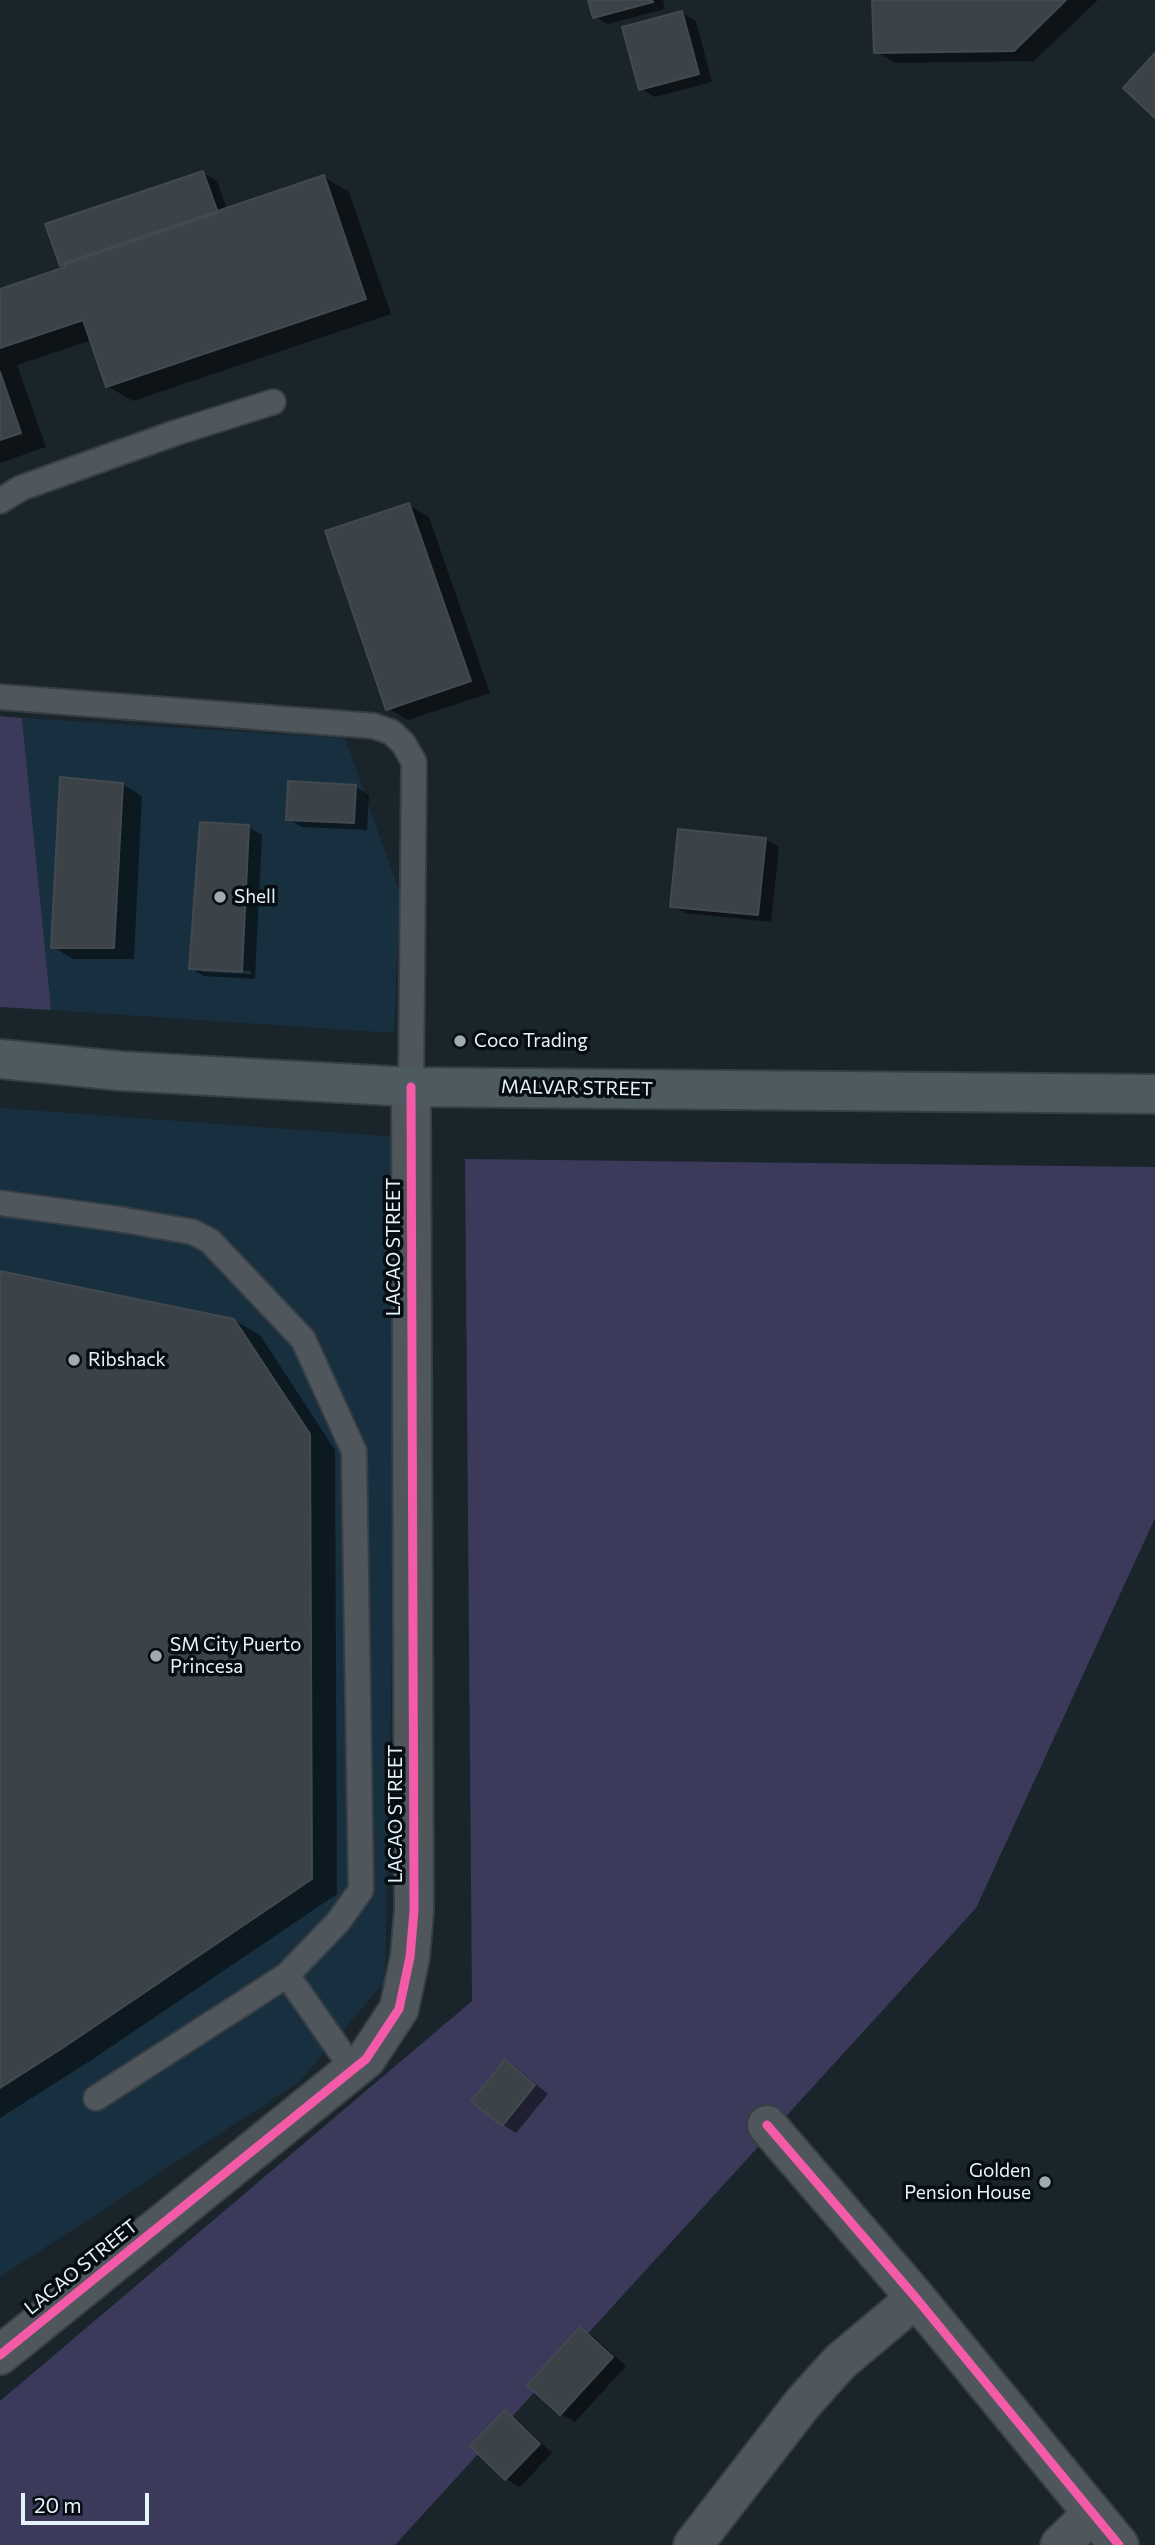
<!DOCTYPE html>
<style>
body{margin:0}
#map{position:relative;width:1155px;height:2545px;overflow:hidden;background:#1a252b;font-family:Commissioner,sans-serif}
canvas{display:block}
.scale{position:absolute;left:21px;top:2493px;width:128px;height:32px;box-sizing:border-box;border:4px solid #e7f3fb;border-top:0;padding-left:9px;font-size:21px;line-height:24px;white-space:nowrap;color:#e7f3fb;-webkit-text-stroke:5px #060e13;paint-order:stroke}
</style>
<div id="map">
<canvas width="1155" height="2545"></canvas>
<div class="scale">20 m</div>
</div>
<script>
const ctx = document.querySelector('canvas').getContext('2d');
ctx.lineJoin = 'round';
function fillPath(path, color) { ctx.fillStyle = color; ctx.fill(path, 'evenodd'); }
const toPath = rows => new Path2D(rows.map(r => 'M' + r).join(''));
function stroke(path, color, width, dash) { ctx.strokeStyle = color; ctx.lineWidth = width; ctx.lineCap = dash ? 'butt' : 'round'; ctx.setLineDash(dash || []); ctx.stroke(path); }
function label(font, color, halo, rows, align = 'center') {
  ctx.font = font + ' Commissioner,sans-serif'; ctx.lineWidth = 7; ctx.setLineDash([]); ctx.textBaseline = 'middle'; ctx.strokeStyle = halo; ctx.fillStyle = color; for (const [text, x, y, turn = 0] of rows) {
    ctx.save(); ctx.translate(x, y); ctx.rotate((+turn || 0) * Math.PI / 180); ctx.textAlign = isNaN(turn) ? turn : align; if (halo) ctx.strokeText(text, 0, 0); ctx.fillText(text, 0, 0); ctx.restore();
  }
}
fillPath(toPath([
 [22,718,345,738,400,894,394,1033,51,1010],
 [0,1108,398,1137,397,1411,385,1981,299,2082,0,2277]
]), '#172f3e');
fillPath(toPath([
 [0,716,22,718,51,1010,0,1007],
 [465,1159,1155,1167,1155,1518,976,1908,395,2545,0,2545,0,2401,472,2001]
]), '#3b3a5b');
fillPath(toPath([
 [590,0,663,0,665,9,608,24,594,16],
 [873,0,1098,0,1034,61,896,63,876,52],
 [682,13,696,21,712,82,655,97,641,89],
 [203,173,217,181,227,210,324,177,349,192,391,314,133,401,107,386,92,340,17,365,46,447,0,463,0,291,67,268,61,265],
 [409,505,429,517,490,693,408,720,388,708],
 [122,784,142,796,134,959,73,959,53,947],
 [356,787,369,795,367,830,302,827,288,819],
 [248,827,262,835,255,979,204,976,190,968],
 [202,968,251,971,251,974,202,972],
 [765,839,779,847,771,922,686,913,672,906],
 [0,1273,234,1320,260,1335,335,1450,337,1894,90,2061,0,2118],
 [506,2062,519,2070,548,2094,516,2133,503,2125],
 [581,2329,594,2337,626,2366,575,2422,561,2414,530,2385],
 [505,2413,519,2421,552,2453,520,2487,506,2479,472,2446]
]), '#0007');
const building = toPath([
 [588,0,652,0,653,2,593,18,588,0],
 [872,0,1066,0,1014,51,874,53,872,0],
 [682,11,699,74,639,90,622,27,682,11],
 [1155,53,1155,118,1123,88,1155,53],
 [203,171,218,213,60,266,45,224,203,171],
 [324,175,366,299,106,387,83,320,0,348,0,289,65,267,64,263,324,175],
 [0,372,21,433,0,440,0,372],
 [409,503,471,681,386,710,325,531,409,503],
 [60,777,123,783,114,948,51,948,60,777],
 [288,781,356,785,354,823,286,820,288,781],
 [200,822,249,825,242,972,189,969,200,822],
 [678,829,766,838,758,915,670,907,678,829],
 [0,1271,234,1319,310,1434,312,1879,64,2047,0,2088,0,1271],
 [505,2060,535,2085,502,2126,471,2101,505,2060],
 [580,2327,613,2357,560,2415,527,2385,580,2327],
 [505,2410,540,2444,505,2480,470,2446,505,2410]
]);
fillPath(building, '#3b4349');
stroke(building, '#42494f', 2);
const service = toPath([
 [0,501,21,488,175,433,273,402],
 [0,697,374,726,391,732,403,743,414,762,411,1087],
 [0,1203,118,1219,193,1232,210,1241,303,1339,354,1451,361,1890,338,1922,287,1975,96,2098],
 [287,1975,352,2068]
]);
const minor = toPath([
 [767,2125,916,2298,1119,2545],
 [0,2355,366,2059,399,2009,410,1957,414,1911,411,1087],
 [693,2545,803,2403,840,2362,916,2298],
 [1060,2545,1092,2514]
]);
const secondary = toPath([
 [0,1059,121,1071,411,1087,1155,1094]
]);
stroke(service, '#373f45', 28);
stroke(minor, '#373f45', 42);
stroke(secondary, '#373f45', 42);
stroke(service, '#4f565c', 24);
stroke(minor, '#4f565c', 38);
stroke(secondary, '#4d5b61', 38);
stroke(toPath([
 [767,2125,916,2298,1119,2545],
 [0,2355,366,2059,399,2009,410,1957,414,1911,411,1087]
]), '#f35aa7', 9);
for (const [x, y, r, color] of [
 [220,897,7,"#9fabb2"],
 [460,1041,7,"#9fabb2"],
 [74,1360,7,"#9fabb2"],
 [156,1656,7,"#9fabb2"],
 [1045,2182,7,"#9fabb2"]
]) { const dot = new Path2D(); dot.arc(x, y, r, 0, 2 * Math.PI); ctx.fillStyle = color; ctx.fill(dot); stroke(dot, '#060e13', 2.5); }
label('19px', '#e7f3fb', '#060e13', [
 ["Shell",234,897],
 ["Coco Trading",474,1041],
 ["Ribshack",88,1360],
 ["SM City Puerto",170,1645],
 ["Princesa",170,1667],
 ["Golden",1031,2171,"right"],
 ["Pension House",1031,2193,"right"]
], 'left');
label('19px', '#e7f3fb', '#060e13', [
 ["MALVAR STREET",577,1088,1],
 ["LACAO STREET",394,1247,-90],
 ["LACAO STREET",396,1814,-90],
 ["LACAO STREET",81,2267,-39]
]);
</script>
